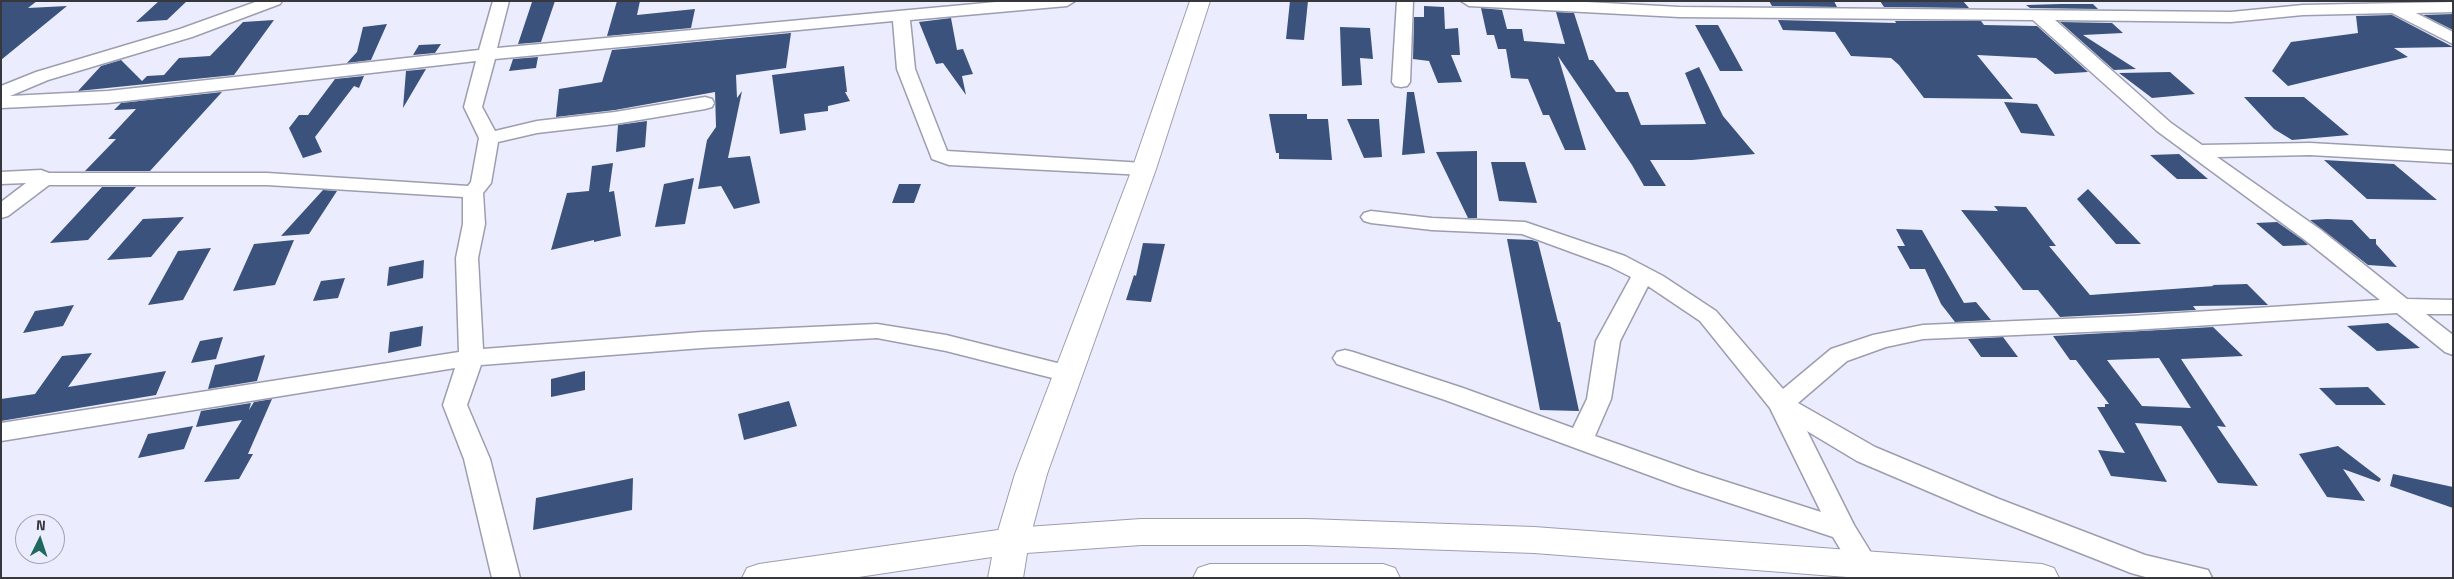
<!DOCTYPE html>
<style>
body{margin:0}
#map{position:relative;width:2454px;height:579px;overflow:hidden;background:#ebedfe;font-family:"Titillium Web",sans-serif}
canvas{display:block}
.frame{position:absolute;inset:0;border:2px solid #37373e;pointer-events:none}
.north{position:absolute;left:15px;top:514px;width:50px;height:50px;box-sizing:border-box;background:#ebedfe;border:1px solid #a3a4b1;border-radius:50%;rotate:4deg;font-size:14px;font-weight:700;line-height:20px;text-align:center;color:#37373e}
.north::after{content:'';display:block;margin:auto;width:18px;height:22px;background:#1f6860;clip-path:polygon(50% 0,100% 100%,50% 72%,0 100%)}
</style>
<div id="map">
<canvas width="2454" height="579"></canvas>
<div class="frame"></div>
<div class="north">N</div>
</div>
<script>
const ctx = document.querySelector('canvas').getContext('2d');
ctx.lineJoin = 'round';
function fillPath(path, color) { ctx.fillStyle = color; ctx.fill(path, 'evenodd'); }
const toPath = rows => new Path2D(rows.map(r => 'M' + r).join(''));
function stroke(path, color, width, dash) { ctx.strokeStyle = color; ctx.lineWidth = width; ctx.lineCap = dash ? 'butt' : 'round'; ctx.setLineDash(dash || []); ctx.stroke(path); }
fillPath(toPath([
 [12,1,37,1,28,8,67,6,1,60,1,2],
 [159,1,187,1,167,20,136,22],
 [555,1,541,42,518,44,532,2],
 [617,1,640,1,637,15,695,9,691,28,607,36],
 [1290,1,1308,1,1304,40,1286,39],
 [1769,1,1834,1,1837,7,1772,6],
 [1880,1,1963,1,1969,8,1884,7],
 [2061,4,2093,4,2098,9,2030,8,2026,5],
 [1424,6,1444,7,1445,29,1458,28,1460,55,1451,55,1462,82,1438,83,1429,61,1413,59,1414,17,1424,17],
 [1481,8,1502,10,1507,29,1522,29,1524,41,1565,44,1556,12,1574,13,1589,60,1593,60,1616,92,1628,92,1641,125,1706,124,1685,73,1699,67,1723,116,1755,154,1692,160,1650,160,1666,186,1644,186,1632,165,1558,56,1586,150,1565,150,1549,115,1543,115,1528,79,1511,78,1506,49,1498,49,1494,35,1487,35],
 [2453,14,2453,30,2423,15],
 [2392,15,2453,47,2394,48,2408,57,2288,86,2272,71,2291,42,2358,33,2356,16],
 [951,18,957,50,963,49,973,74,962,76,966,95,943,63,936,64,919,22],
 [274,20,234,75,78,91,101,66,121,60,142,81,147,76,164,75,179,58,210,56,243,22],
 [1778,20,1896,23,1895,21,1981,21,1984,25,2037,26,2088,72,2055,74,2036,58,1977,55,2013,99,1924,98,1899,65,1891,58,1851,56,1835,32,1783,30],
 [2060,22,2112,23,2123,33,2083,35,2136,69,2114,70],
 [387,24,371,60,347,63,357,52,363,27],
 [1695,25,1718,25,1743,71,1720,71],
 [1340,27,1370,28,1373,59,1360,58,1362,85,1342,86],
 [791,33,786,68,736,75,737,98,742,91,728,158,750,156,760,203,734,209,721,186,698,189,707,140,716,127,715,92,615,110,556,117,559,89,602,82,612,50],
 [441,44,435,53,413,55,419,45],
 [538,57,536,68,509,71,513,59],
 [844,66,847,92,845,92,850,101,828,106,828,111,804,114,806,130,780,134,772,75],
 [426,69,403,108,406,71],
 [2170,72,2195,94,2152,98,2119,73],
 [364,76,359,88,354,86,315,137,322,152,303,158,289,128,299,115,308,115,335,79],
 [222,92,150,171,85,171,116,139,108,139,136,109,114,110,121,103],
 [1407,92,1414,92,1425,153,1402,155],
 [2244,97,2304,97,2349,135,2292,140,2274,129],
 [2004,102,2037,104,2055,136,2021,133],
 [1269,114,1307,114,1307,119,1328,119,1332,160,1279,159,1279,153,1276,153],
 [1347,119,1379,119,1382,157,1364,158],
 [647,121,645,147,616,152,618,125],
 [1477,151,1477,218,1468,218,1436,152],
 [2179,154,2208,179,2177,179,2150,155],
 [2324,160,2394,164,2437,200,2367,199],
 [1491,162,1525,162,1537,203,1499,201],
 [613,163,609,192,614,191,621,236,594,242,594,240,551,250,567,193,589,191,592,166],
 [694,178,685,224,655,227,664,184],
 [899,184,921,184,914,203,892,203],
 [102,187,136,187,88,240,50,243],
 [2088,189,2141,244,2116,244,2077,199],
 [323,190,337,191,309,234,281,236],
 [1994,206,2026,207,2056,246,2049,246,2090,295,2214,286,2212,285,2247,284,2268,305,2193,306,2196,310,2060,317,2038,290,2023,290,1961,210,1998,211],
 [184,217,151,257,107,260,143,219],
 [2327,219,2352,220,2370,239,2376,239,2376,244,2397,267,2368,265,2310,220],
 [2277,222,2304,241,2308,245,2283,246,2256,223],
 [1896,229,1922,230,1964,303,1976,302,1991,320,1955,322,1941,304,1925,269,1910,269,1897,246,1905,246],
 [1507,239,1532,240,1538,242,1558,322,1560,322,1579,411,1540,410],
 [294,240,275,285,233,291,254,244],
 [1143,243,1165,244,1151,302,1126,300,1134,275,1136,276],
 [211,248,183,300,148,305,178,251],
 [424,260,423,278,387,286,389,267],
 [345,278,338,298,313,301,321,281],
 [74,305,63,326,23,333,35,311],
 [2388,323,2420,348,2377,351,2347,326],
 [423,326,421,346,388,353,390,332],
 [2213,327,2243,356,2181,359,2226,427,2217,426,2258,486,2218,483,2181,426,2135,423,2167,482,2111,476,2098,450,2125,453,2097,407,2105,407,2105,404,2109,404,2076,360,2070,360,2053,336],
 [2159,358,2191,408,2142,406,2107,360],
 [223,337,216,359,191,363,200,341],
 [2003,337,2018,357,1981,357,1968,339],
 [92,353,68,387,166,371,156,395,1,421,1,399,35,394,62,356],
 [265,355,257,381,208,389,215,365],
 [585,371,585,390,551,397,551,379],
 [2368,387,2386,405,2336,405,2319,388],
 [272,399,248,454,253,454,239,479,204,482,242,420,196,427,201,411,251,403,249,410,254,402],
 [789,401,797,426,744,440,738,414],
 [193,426,184,449,138,458,148,434],
 [2338,446,2381,479,2379,482,2343,469,2365,501,2327,497,2299,454],
 [2393,474,2453,487,2453,508,2390,486],
 [633,478,632,510,533,530,536,498]
]), '#3b537c');
const minor = toPath([
 [258,1,282,1,280,4,192,37,48,80,10,96,108,91,479,50,493,1,509,1,497,48,1007,1,1075,1,1067,6,910,20,915,69,947,151,1144,163,1151,165,1154,169,1151,173,1144,175,949,165,932,159,897,69,893,21,495,59,482,107,495,131,537,121,615,112,705,97,712,99,714,103,712,107,705,109,615,124,537,133,498,142,491,183,483,193,485,224,478,258,483,349,702,332,877,324,946,335,1077,368,1080,374,1077,380,1068,382,946,351,877,338,702,348,481,365,467,405,490,459,520,578,492,578,464,459,443,405,455,368,1,441,1,423,459,352,456,258,463,224,463,197,267,185,49,185,8,216,1,218,1,202,26,183,1,184,1,172,41,170,49,173,267,173,468,186,471,182,479,138,464,107,476,61,108,103,1,108,1,86,36,72,180,29,258,1],
 [1397,1,1413,1,1410,82,1407,86,1401,87,1395,86,1392,82,1397,1],
 [1461,1,1568,1,1679,7,2231,12,2303,5,2453,2,2453,12,2416,13,2453,32,2453,44,2392,13,2303,15,2231,22,2055,20,2171,123,2202,145,2310,143,2453,151,2453,163,2310,155,2217,157,2321,230,2407,299,2453,300,2453,314,2426,314,2453,335,2453,355,2445,352,2397,313,2132,330,1923,339,1886,347,1847,361,1798,403,1875,447,1999,499,2145,555,2208,570,2212,578,2149,578,2131,573,1979,513,1857,461,1807,431,1854,525,1878,564,1874,572,1864,575,1854,572,1833,537,1681,487,1445,400,1337,364,1333,358,1337,352,1345,350,1353,352,1463,388,1573,428,1587,399,1596,341,1631,277,1609,266,1522,234,1432,230,1371,223,1364,221,1361,217,1364,213,1371,211,1432,218,1525,222,1625,256,1663,276,1716,311,1783,389,1831,349,1873,335,1923,325,2132,316,2380,300,2305,240,2157,131,2033,20,1679,17,1469,6,1461,1],
 [1648,286,1700,321,1770,408,1821,512,1699,473,1595,436,1611,399,1620,341,1648,286]
]);
const tertiary = toPath([
 [1190,1,1210,1,1156,169,1047,474,1029,541,1023,578,988,578,995,541,1015,474,1132,169,1190,1]
]);
const primary = toPath([
 [1141,519,1307,519,1534,527,2042,564,2054,568,2059,578,1860,578,1534,553,1307,545,1141,545,1012,554,852,578,742,578,747,568,759,564,1012,528,1141,519],
 [1210,564,1383,564,1395,568,1400,578,1193,578,1198,568,1210,564]
]);
stroke(minor, '#9c9eaf', 3);
stroke(tertiary, '#9c9eaf', 2);
stroke(primary, '#9c9eaf', 2);
fillPath(minor, '#fff');
fillPath(tertiary, '#fff');
fillPath(primary, '#fff');
</script>
